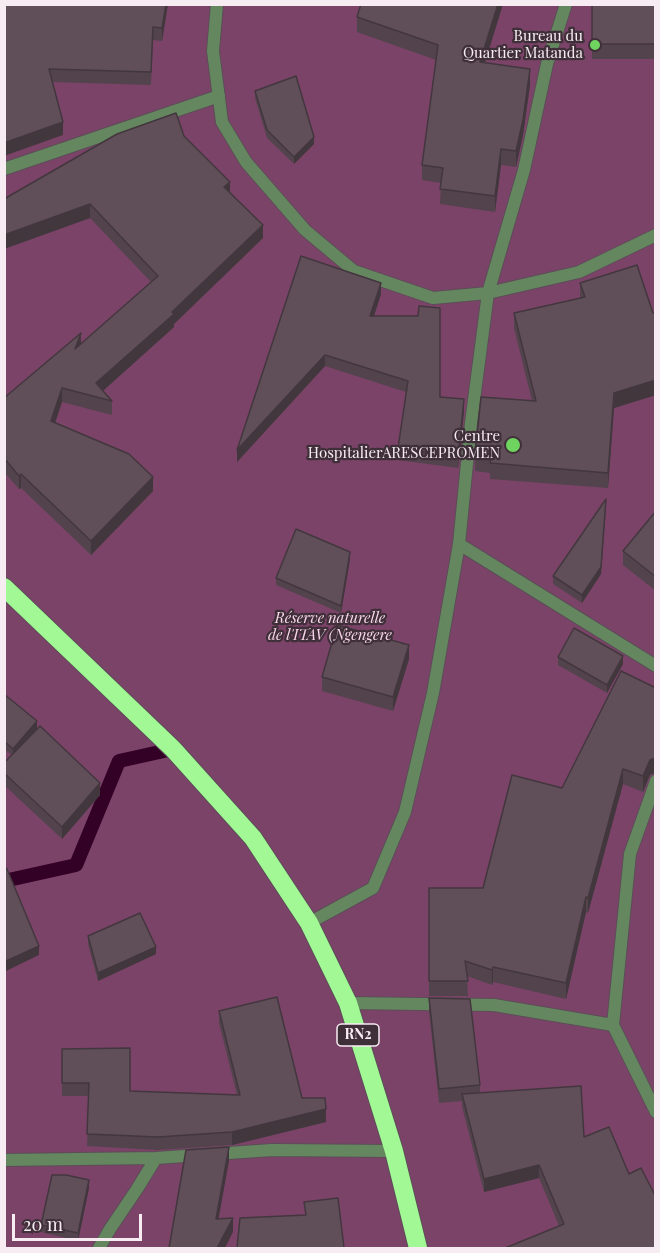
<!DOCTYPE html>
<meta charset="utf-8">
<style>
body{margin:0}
#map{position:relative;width:660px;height:1253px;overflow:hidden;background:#3f2f39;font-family:"Playfair Display",serif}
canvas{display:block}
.frame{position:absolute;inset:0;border:6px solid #f7ecf2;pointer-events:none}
.scale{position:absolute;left:12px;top:1214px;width:130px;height:27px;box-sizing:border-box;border:3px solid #f7ecf2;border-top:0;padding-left:8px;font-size:18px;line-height:21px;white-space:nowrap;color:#f7ecf2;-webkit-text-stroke:4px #3f2f39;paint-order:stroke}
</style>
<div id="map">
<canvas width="660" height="1253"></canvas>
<div class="frame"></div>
<div class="scale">20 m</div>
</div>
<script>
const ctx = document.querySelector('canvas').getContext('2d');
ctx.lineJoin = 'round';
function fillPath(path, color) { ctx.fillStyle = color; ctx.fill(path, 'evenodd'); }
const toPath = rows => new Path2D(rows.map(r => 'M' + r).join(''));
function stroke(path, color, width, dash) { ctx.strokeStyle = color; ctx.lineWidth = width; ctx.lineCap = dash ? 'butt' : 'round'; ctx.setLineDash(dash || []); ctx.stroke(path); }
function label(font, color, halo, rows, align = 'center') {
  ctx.font = font + ' "Playfair Display",serif'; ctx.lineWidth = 4.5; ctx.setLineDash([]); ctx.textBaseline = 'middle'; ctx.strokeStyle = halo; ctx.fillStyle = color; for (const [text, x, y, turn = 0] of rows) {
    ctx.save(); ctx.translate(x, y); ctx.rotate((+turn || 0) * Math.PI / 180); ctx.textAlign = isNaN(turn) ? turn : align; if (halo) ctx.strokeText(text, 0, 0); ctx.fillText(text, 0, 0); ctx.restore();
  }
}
fillPath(toPath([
 [5,5,655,5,655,1248,5,1248]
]), '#7c4369');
stroke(toPath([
 [4,881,76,865,119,761,173,749]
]), '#330026', 14);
const street = toPath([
 [217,4,213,51,222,122,246,162,305,230,354,271,433,298,488,293,579,272,656,235],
 [4,169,219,96],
 [459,544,656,666],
 [656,781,630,854,613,1025,656,1112],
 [309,923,373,888,405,812,433,693,459,544,471,423,488,293,524,170,547,64,566,4],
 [348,1003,494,1005,613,1025],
 [4,1160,156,1158,272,1150,394,1151],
 [99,1248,110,1229,137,1189,156,1158]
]);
const highway = toPath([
 [4,587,173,749,253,838,309,923,348,1003,394,1151,418,1248]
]);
stroke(street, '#5c4d57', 14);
stroke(highway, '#5c4d57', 20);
stroke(street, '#658760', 12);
stroke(highway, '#a2f895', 18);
fillPath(toPath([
 [4,4,168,4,162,41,153,40,151,85,52,82,63,135],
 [361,4,503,4,485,63,530,85,523,135,516,167,501,165,495,212,440,204,441,183,422,180,422,165,436,60,357,32,357,17],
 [592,4,656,4,656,59,592,59],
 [255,91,314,144,294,164,267,138,255,98],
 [184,136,230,192,263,238,174,324,174,327,103,391,112,401,112,415,62,402,55,423,153,491,91,555,21,488,19,489,4,472,4,398,81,344,151,282,90,218,4,249,4,199],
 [580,283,653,313,656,312,656,395,614,408,608,488,490,479,490,473,475,471,475,455,532,401,514,328,514,313,580,298],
 [381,294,374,316,440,397,464,411,458,468,398,460,398,448,406,392,325,366,237,462,237,450],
 [606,507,601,574,582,603,553,584,553,576],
 [656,511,656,591,623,565,623,551],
 [350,559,341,613,276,585,276,578],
 [558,657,623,664,607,693,558,665],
 [409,659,393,711,322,691,322,677],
 [656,688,656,773,650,775,643,792,623,784,588,913,586,912,566,999,493,982,492,985,467,976,468,996,429,996,429,888,483,888,562,788],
 [4,694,100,795,62,839,4,785,4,763,12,755,4,749],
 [88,936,156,954,98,981,88,944],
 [429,998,480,1085,480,1092,584,1137,629,1174,656,1197,559,1226,539,1178,484,1192,462,1107,462,1101,439,1103,429,1012],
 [219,1011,326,1122,232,1145,158,1150,87,1146,89,1096,62,1096,62,1049,130,1091,237,1095,219,1023],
 [89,1188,78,1241,41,1232,41,1225]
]), '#53434d');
fillPath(toPath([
 [166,4,168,4,162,41,162,28],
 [498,4,503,4,480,78,480,62],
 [530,69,530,85,523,135,516,167,516,151],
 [63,122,63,135,4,156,4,143],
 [314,137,314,144,294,164,294,157],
 [501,149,501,165,495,212,495,196],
 [230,182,230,196,224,187],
 [90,204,90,218,4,249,4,235],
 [263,225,263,238,174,324,174,327,96,397,96,383,172,312],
 [381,283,381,294,370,328,370,316],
 [81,333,81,347,75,349],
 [325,355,325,366,237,462,237,450],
 [656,380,656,395,614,408,608,488,608,473,614,393],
 [62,388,62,402,51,435,51,421],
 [464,399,464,411,458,468,458,457],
 [21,474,21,488,19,489,19,476],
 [153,477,153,491,91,555,91,541],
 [606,499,601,574,582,603,582,595],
 [350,552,350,559,341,613,341,606],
 [409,645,409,659,393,711,393,697],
 [623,656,623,664,607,693,607,685],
 [37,721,37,729,13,756,13,749],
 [654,758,654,773,650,775,643,792,643,776,650,760],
 [623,769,623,784,588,913,588,898],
 [100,783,100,795,62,839,62,827],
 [586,897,586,912,566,999,566,983],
 [39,946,39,955,4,972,4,962],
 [156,947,156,954,98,981,98,973],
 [493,967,493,982,492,985,492,970],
 [326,1109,326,1122,232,1145,232,1132],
 [229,1147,229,1161,216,1233,216,1219],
 [539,1165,539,1178,484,1192,484,1179],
 [89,1180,89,1188,78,1241,78,1233],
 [233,1218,233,1232,225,1248,217,1248]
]), '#43373e');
const building = toPath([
 [4,4,166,4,162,28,153,27,151,72,49,69,63,122,4,143,4,4],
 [361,4,498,4,480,62,530,69,523,120,516,151,501,149,495,196,440,189,443,168,422,165,438,45,357,17,361,4],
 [592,4,656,4,656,44,592,44,592,4],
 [296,76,314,137,294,157,267,130,255,91,296,76],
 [176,113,184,136,230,182,224,187,263,225,172,312,174,314,96,383,112,401,62,388,51,421,129,454,153,477,91,541,21,474,19,476,4,458,4,398,81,333,75,349,158,276,90,204,4,235,4,199,117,134,176,113],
 [301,256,381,283,370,316,418,316,419,306,440,308,440,397,464,399,458,457,398,448,408,381,325,355,237,450,301,256],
 [637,265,653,313,656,312,656,380,614,393,608,473,490,463,491,458,475,455,481,397,536,401,514,313,585,297,580,283,637,265],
 [606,499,601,567,582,595,553,576,606,499],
 [656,511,656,577,623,551,656,511],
 [296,529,350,552,341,606,276,578,296,529],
 [337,625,409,645,393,697,322,677,337,625],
 [574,628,623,656,607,685,558,657,574,628],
 [621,671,656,688,656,758,650,760,643,776,623,769,588,898,586,897,566,983,493,967,492,970,465,961,468,981,429,981,429,888,483,888,512,775,562,788,621,671],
 [4,694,37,721,13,749,4,741,4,694],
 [40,726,100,783,62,827,4,773,4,763,40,726],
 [4,867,7,869,39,946,4,962,4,867],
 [140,913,156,947,98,973,88,936,140,913],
 [277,997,302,1098,325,1098,326,1109,232,1132,158,1137,87,1134,89,1083,62,1083,62,1049,130,1048,130,1091,240,1095,219,1011,277,997],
 [429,998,470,999,480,1085,439,1089,429,998],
 [581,1086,584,1137,609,1127,629,1174,641,1168,656,1197,656,1248,505,1248,564,1224,539,1165,484,1179,462,1094,581,1086],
 [229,1147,216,1219,233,1218,217,1248,169,1248,186,1150,229,1147],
 [52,1175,66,1175,89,1180,78,1233,41,1225,52,1175],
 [338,1198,344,1248,237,1248,240,1218,306,1215,304,1202,338,1198]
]);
fillPath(building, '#604e59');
stroke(building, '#43373e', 1.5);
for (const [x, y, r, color] of [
 [595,45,6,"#6fd360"],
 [513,445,8,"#6fd360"]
]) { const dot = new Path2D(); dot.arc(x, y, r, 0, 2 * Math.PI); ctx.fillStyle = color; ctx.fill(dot); stroke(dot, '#3f2f39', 2); }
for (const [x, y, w] of [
 [358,1035,42]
]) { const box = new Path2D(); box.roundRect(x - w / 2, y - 11, w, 22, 4.5); ctx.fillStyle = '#3f2f39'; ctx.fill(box); stroke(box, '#f7ecf2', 1.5); }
label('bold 14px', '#f7ecf2', null, [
 ["RN2",358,1035]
]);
label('15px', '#f7ecf2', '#3f2f39', [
 ["Bureau du",583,36],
 ["Quartier Matanda",583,53],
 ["Centre",500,436],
 ["HospitalierARESCEPROMEN",500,453]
], 'right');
label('italic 15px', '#fbd7ed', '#3f2f39', [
 ["Réserve naturelle",330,618],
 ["de l'ITAV (Ngengere",330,635]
]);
</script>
